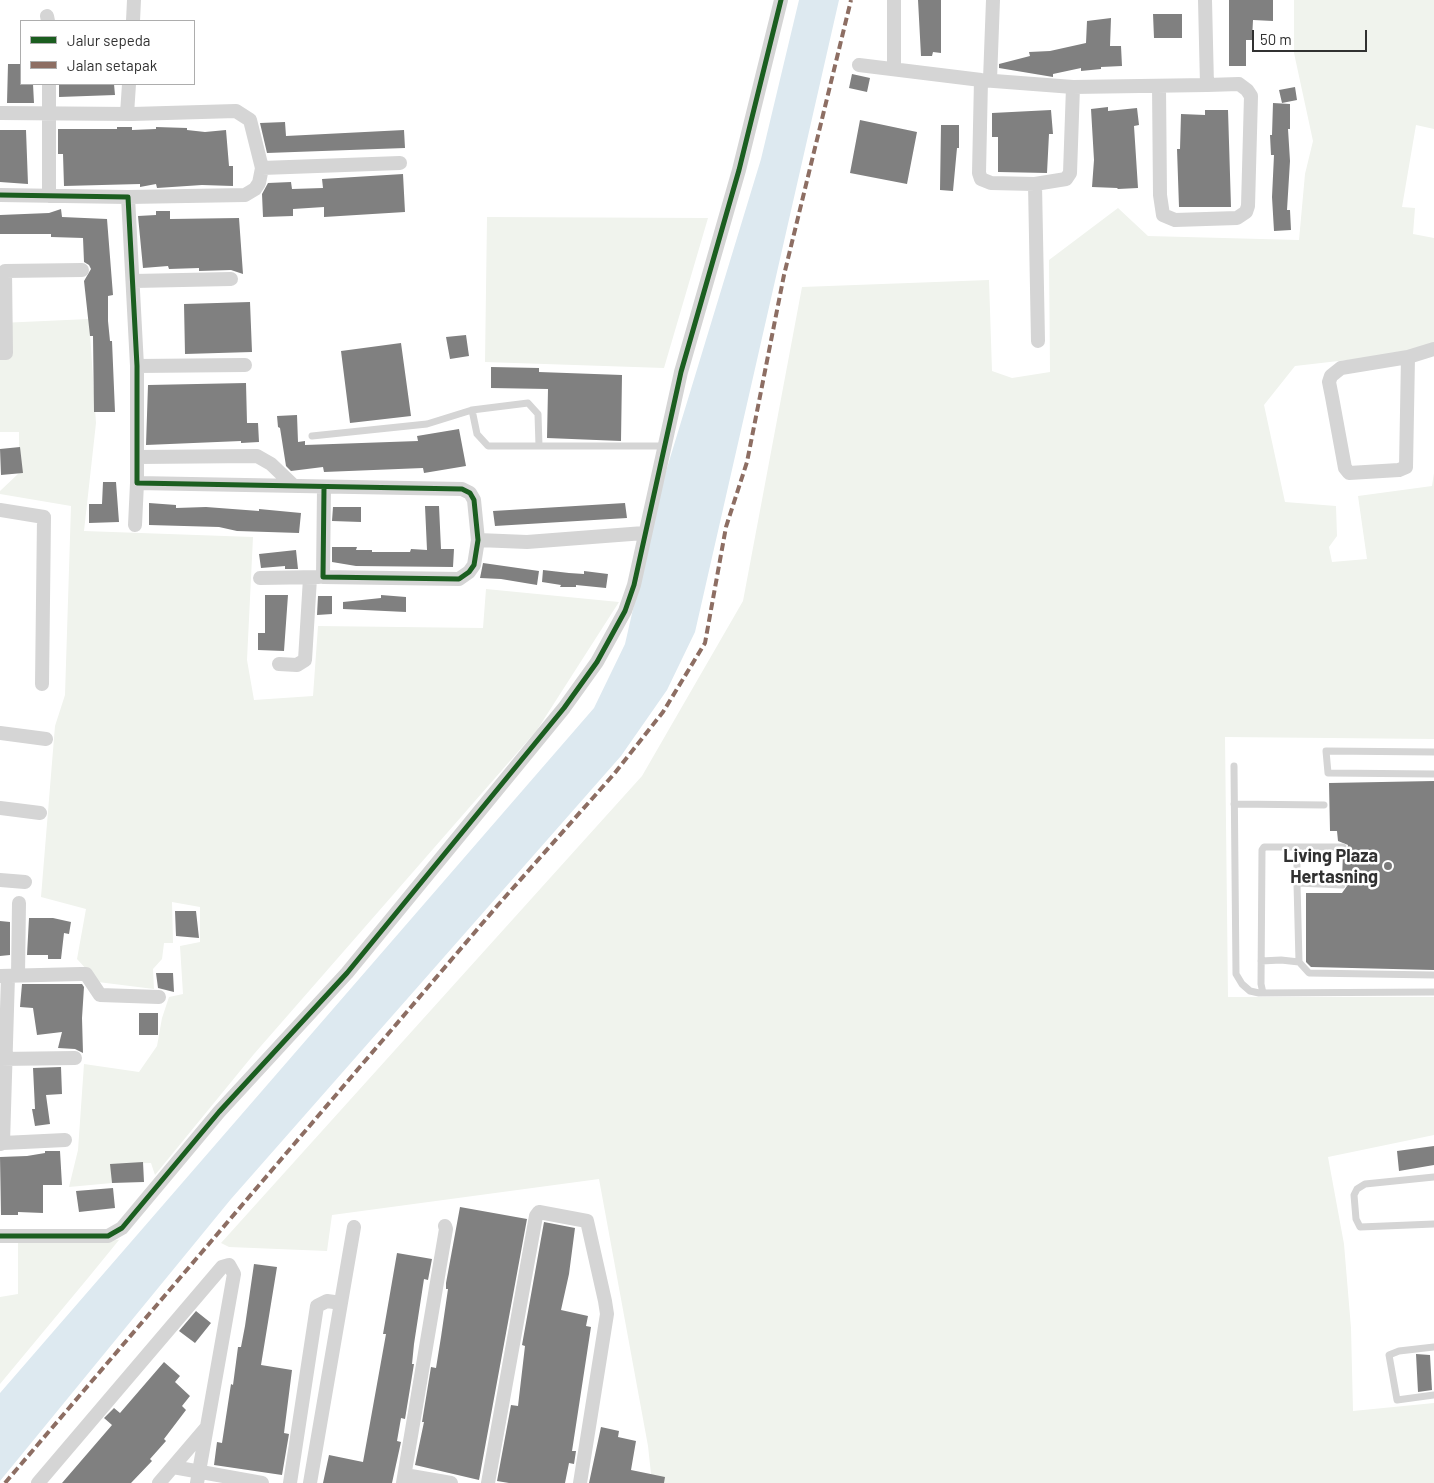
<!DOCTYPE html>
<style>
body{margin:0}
#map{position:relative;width:1434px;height:1483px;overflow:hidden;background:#fff;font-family:Barlow,sans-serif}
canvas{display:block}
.legend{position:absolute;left:20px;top:20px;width:175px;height:65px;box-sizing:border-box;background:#fff;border:1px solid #adadad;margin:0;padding:6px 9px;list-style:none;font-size:15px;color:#313131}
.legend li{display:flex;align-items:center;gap:10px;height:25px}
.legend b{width:25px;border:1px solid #adadad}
.scale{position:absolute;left:1252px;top:30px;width:115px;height:22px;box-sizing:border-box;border:2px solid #313131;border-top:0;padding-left:6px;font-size:15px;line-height:18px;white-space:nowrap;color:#313131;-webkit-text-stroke:4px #fff;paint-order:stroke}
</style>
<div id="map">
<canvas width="1434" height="1483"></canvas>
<ul class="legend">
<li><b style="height:6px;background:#1b5e20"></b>Jalur sepeda</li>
<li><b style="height:6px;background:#8d6e63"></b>Jalan setapak</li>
</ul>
<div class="scale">50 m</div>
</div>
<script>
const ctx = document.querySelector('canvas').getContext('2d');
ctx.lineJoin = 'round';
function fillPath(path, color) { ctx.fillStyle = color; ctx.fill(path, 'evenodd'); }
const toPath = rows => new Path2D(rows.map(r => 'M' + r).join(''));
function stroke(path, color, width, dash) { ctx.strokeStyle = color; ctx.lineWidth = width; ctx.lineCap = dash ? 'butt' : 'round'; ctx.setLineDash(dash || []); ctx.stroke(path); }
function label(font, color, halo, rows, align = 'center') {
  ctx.font = font + ' Barlow,sans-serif'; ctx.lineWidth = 5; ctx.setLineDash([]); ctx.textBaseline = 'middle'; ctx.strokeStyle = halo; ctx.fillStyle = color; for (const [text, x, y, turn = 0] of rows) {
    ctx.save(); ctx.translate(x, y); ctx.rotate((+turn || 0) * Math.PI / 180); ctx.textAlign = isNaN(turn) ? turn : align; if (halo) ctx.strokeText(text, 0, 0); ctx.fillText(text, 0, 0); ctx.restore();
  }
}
fillPath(toPath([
 [1294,0,1434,0,1434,129,1416,125,1402,207,1415,208,1413,234,1434,238,1434,350,1295,366,1264,405,1285,502,1336,506,1337,536,1329,547,1332,562,1367,559,1358,496,1432,486,1434,473,1434,739,1225,737,1228,997,1434,997,1434,1135,1328,1157,1344,1244,1351,1328,1353,1411,1434,1403,1434,1483,652,1483,648,1446,599,1179,332,1215,327,1251,229,1247,221,1243,642,776,743,601,802,287,989,280,992,371,1012,378,1050,372,1049,260,1118,208,1148,236,1299,240,1305,174,1313,141,1294,53],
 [487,217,708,218,664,368,485,362],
 [89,319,96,423,84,531,253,537,247,660,254,700,313,696,318,626,483,628,486,589,619,602,537,730,254,1054,155,1175,151,1163,111,1164,112,1183,69,1187,78,1150,84,1064,139,1072,157,1046,162,1018,169,997,183,994,180,946,200,942,200,907,172,902,173,943,164,943,162,959,153,969,154,989,98,982,77,959,86,909,41,897,55,726,65,695,71,506,0,494,0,491,19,473,19,432,0,432,0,323],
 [119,1240,88,1278,0,1384,0,1297,18,1294,18,1242]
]), '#f0f3ed');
fillPath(toPath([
 [799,0,839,0,695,632,667,690,621,756,231,1199,0,1481,0,1393,594,708,625,644,660,491,761,159]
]), '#dde9f0');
fillPath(toPath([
 [918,0,941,0,941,53,933,52,932,56,921,56],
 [1229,0,1273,0,1273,21,1253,20,1252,40,1246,40,1246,66,1229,66],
 [1153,14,1182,14,1182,38,1154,38],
 [1111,18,1110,46,1121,46,1122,66,1101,67,1101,69,1081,71,1081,68,1053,74,1053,77,999,68,999,64,1030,56,1029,52,1050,51,1086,43,1087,21],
 [8,64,21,64,21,84,33,84,34,103,7,103],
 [852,74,870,78,867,92,849,88],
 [59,84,114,84,115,95,59,97],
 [1295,87,1297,100,1282,103,1279,90],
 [1273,103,1290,104,1290,129,1288,129,1290,161,1287,210,1290,210,1291,230,1274,231,1272,197,1274,155,1271,155,1270,135,1272,135],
 [1108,107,1108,111,1137,108,1139,125,1134,126,1138,188,1118,189,1117,188,1092,187,1094,160,1091,109],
 [1051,110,1053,134,1049,134,1047,173,998,172,998,137,992,137,992,113],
 [1205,110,1228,110,1231,207,1179,207,1177,149,1180,149,1181,114,1205,115],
 [860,120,917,132,907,184,850,173],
 [285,122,286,136,404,130,405,148,267,153,260,123],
 [941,125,959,125,959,148,957,148,953,191,940,190],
 [117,127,132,127,132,130,156,129,156,127,187,128,187,130,205,132,226,130,229,166,233,166,233,186,202,185,157,188,156,184,140,187,140,184,64,186,63,154,58,154,58,129,117,129],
 [0,130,26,130,28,184,0,182],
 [403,174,405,212,324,217,324,207,293,209,293,216,263,217,262,194,268,183,291,182,292,189,323,188,322,179],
 [61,209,62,217,107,219,113,295,108,296,108,321,110,341,112,341,115,412,94,412,93,336,90,336,84,281,91,269,89,265,84,262,83,238,51,237,51,234,0,234,0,215,49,213],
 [156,211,170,211,170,219,239,218,243,274,231,270,199,271,199,268,169,269,168,266,143,268,138,216,156,215],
 [250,302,252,352,185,354,184,304],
 [466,335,469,356,450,359,446,337],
 [401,343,411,416,350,423,341,351],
 [491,367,539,368,539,372,622,375,621,441,547,438,548,389,491,388],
 [246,383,247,423,258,423,259,442,241,443,241,441,146,445,148,385],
 [297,415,298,442,305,441,305,445,418,441,417,436,459,429,466,466,424,473,423,468,324,472,323,467,291,471,286,466,280,428,278,427,277,416],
 [20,447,23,473,1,475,0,449],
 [103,482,116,482,119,522,89,523,89,504,102,504],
 [149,503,176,505,176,508,206,507,259,511,259,509,301,513,299,533,237,531,219,527,149,525],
 [625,503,627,518,495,526,493,511],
 [425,506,439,506,441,549,454,549,453,567,356,566,332,562,332,547,357,547,356,550,372,550,372,552,410,552,411,549,427,550],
 [333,507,361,507,361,522,332,521],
 [296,550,298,569,285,569,285,566,261,568,259,554],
 [483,563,539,571,537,585,501,579,480,578],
 [543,570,569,573,584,574,584,571,608,574,606,588,576,585,576,587,560,587,561,585,542,582],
 [265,595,288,595,284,651,258,650,258,633,265,633],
 [381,595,406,597,406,612,343,609,343,602,381,598],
 [318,596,332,596,332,614,317,615],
 [1434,781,1434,970,1311,967,1306,962,1306,893,1342,893,1347,886,1342,880,1343,852,1347,850,1348,845,1338,841,1337,831,1330,831,1329,783],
 [175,911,196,911,199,938,176,936],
 [29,918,53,918,71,922,69,934,64,933,61,959,48,959,48,955,27,955],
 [0,921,10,922,10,955,0,956],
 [156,973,173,973,174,992,158,988],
 [22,984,82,984,84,987,82,1018,83,1053,75,1049,58,1048,62,1032,37,1035,33,1008,20,1007],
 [139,1013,158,1013,158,1035,139,1035],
 [61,1067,62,1094,46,1095,50,1124,35,1126,32,1109,35,1109,33,1068],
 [1434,1146,1434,1165,1399,1171,1397,1151],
 [45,1151,60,1151,62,1185,43,1185,43,1213,18,1212,18,1215,1,1215,0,1157,27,1156,45,1153],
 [143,1162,144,1182,112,1183,110,1164],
 [113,1188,115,1208,79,1212,76,1191],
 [460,1207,527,1219,479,1480,415,1465,424,1422,422,1422,431,1367,436,1368,441,1337,448,1289,446,1289,446,1283],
 [544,1222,575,1228,569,1274,561,1310,588,1316,586,1326,591,1327,572,1451,576,1451,574,1464,569,1463,565,1483,509,1483,497,1481,511,1405,518,1406,525,1346,522,1345],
 [397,1253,432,1259,428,1280,424,1279,414,1344,412,1364,414,1364,405,1419,401,1418,397,1441,401,1442,392,1483,323,1483,329,1455,363,1462,386,1334,383,1334],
 [254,1264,277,1267,261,1365,292,1370,284,1433,289,1434,282,1475,214,1465,217,1442,222,1443,231,1384,233,1385,238,1347,241,1347,245,1326],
 [196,1311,211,1323,195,1343,179,1331],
 [1416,1354,1430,1355,1432,1390,1418,1392],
 [164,1362,180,1376,175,1382,190,1396,182,1406,186,1410,164,1439,166,1441,150,1459,152,1461,131,1483,62,1483,112,1425,104,1418,114,1408,120,1413],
 [601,1427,619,1431,618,1437,636,1441,631,1470,665,1477,664,1483,589,1483]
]), '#808080');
stroke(toPath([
 [472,410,528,403,538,414,539,446],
 [312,436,427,424,472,410,477,434,488,446,663,446],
 [1434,752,1326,751,1328,773,1434,774],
 [1234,766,1236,974,1242,984,1250,991,1259,993,1434,992],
 [1234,804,1324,805],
 [1297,883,1297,847],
 [1261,961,1281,960,1299,962,1309,973,1434,975],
 [1299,962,1297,883,1342,885],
 [1263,993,1261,984,1262,850,1264,847,1343,847],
 [1434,1177,1365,1184,1357,1189,1354,1195,1356,1219,1360,1227,1434,1224],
 [1434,1347,1399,1351,1389,1355,1397,1400,1434,1395]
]), '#d5d5d5', 7);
stroke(toPath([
 [47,16,48,21],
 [133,21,134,0],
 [859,65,981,80,1073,87,1207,85,1205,0],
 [894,68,894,0],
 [981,80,979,173,981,179,991,183,1035,184,1066,179,1070,173,1073,87],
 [990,80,993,0],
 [49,84,49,196],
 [1159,86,1160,195,1163,215,1175,220,1237,218,1246,212,1248,206,1251,96,1247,90,1239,84,1207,85],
 [0,113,132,114,236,111,250,120,262,168],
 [127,114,129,84],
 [1035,184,1038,341],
 [0,195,128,197,137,366,137,483,462,489,470,493,474,500,478,540,474,565,469,572,459,579,323,577,324,488],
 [128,197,245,195,255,189,259,183,262,168,400,163],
 [134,281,231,279],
 [0,353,6,353,5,271,82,270],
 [1408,357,1341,368,1331,376,1329,382,1332,397,1345,468,1349,473,1399,470,1406,467,1408,357,1434,349],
 [137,366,245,365],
 [138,457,257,456,271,464,294,486],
 [0,510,44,517,42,684],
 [135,525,137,483],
 [478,540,527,542,644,533],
 [260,578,319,577],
 [279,664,297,665,305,660,310,578],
 [0,733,46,739],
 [0,808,40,813],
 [0,880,25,882],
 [18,975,19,903],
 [0,976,81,974,86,974,100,995,159,997],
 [0,1059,75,1058],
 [3,1143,65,1140],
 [0,1144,3,1143,8,976],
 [0,1236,108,1236,122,1228,219,1112,347,973,564,708,597,662,625,611,634,585,681,372,739,170,781,0],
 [173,1467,262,1483],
 [405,1475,451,1483],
 [38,1483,222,1267,229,1265,234,1274,197,1483],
 [159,1483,206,1428],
 [290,1483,317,1306,327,1301,341,1303],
 [310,1483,354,1227],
 [403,1483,446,1229,445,1226],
 [488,1483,536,1216,539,1212,587,1221,605,1301,607,1314,580,1483]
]), '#d5d5d5', 14);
stroke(toPath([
 [5,1483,498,905,614,774,663,712,705,643,726,527,747,462,784,275,851,0]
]), '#8d6e63', 4, [8, 4]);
stroke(toPath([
 [0,195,128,197,137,366,137,483,462,489,470,493,474,500,478,540,474,565,469,572,459,579,323,577,324,488],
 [0,1236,108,1236,122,1228,219,1112,347,973,564,708,597,662,625,611,634,585,681,372,739,170,781,0]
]), '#1b5e20', 5);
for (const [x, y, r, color] of [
 [1388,866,5,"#797979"]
]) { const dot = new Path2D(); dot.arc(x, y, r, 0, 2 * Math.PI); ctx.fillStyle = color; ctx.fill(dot); stroke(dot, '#fff', 2); }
label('bold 18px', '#313131', '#fff', [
 ["Living Plaza",1378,856],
 ["Hertasning",1378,877]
], 'right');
</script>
